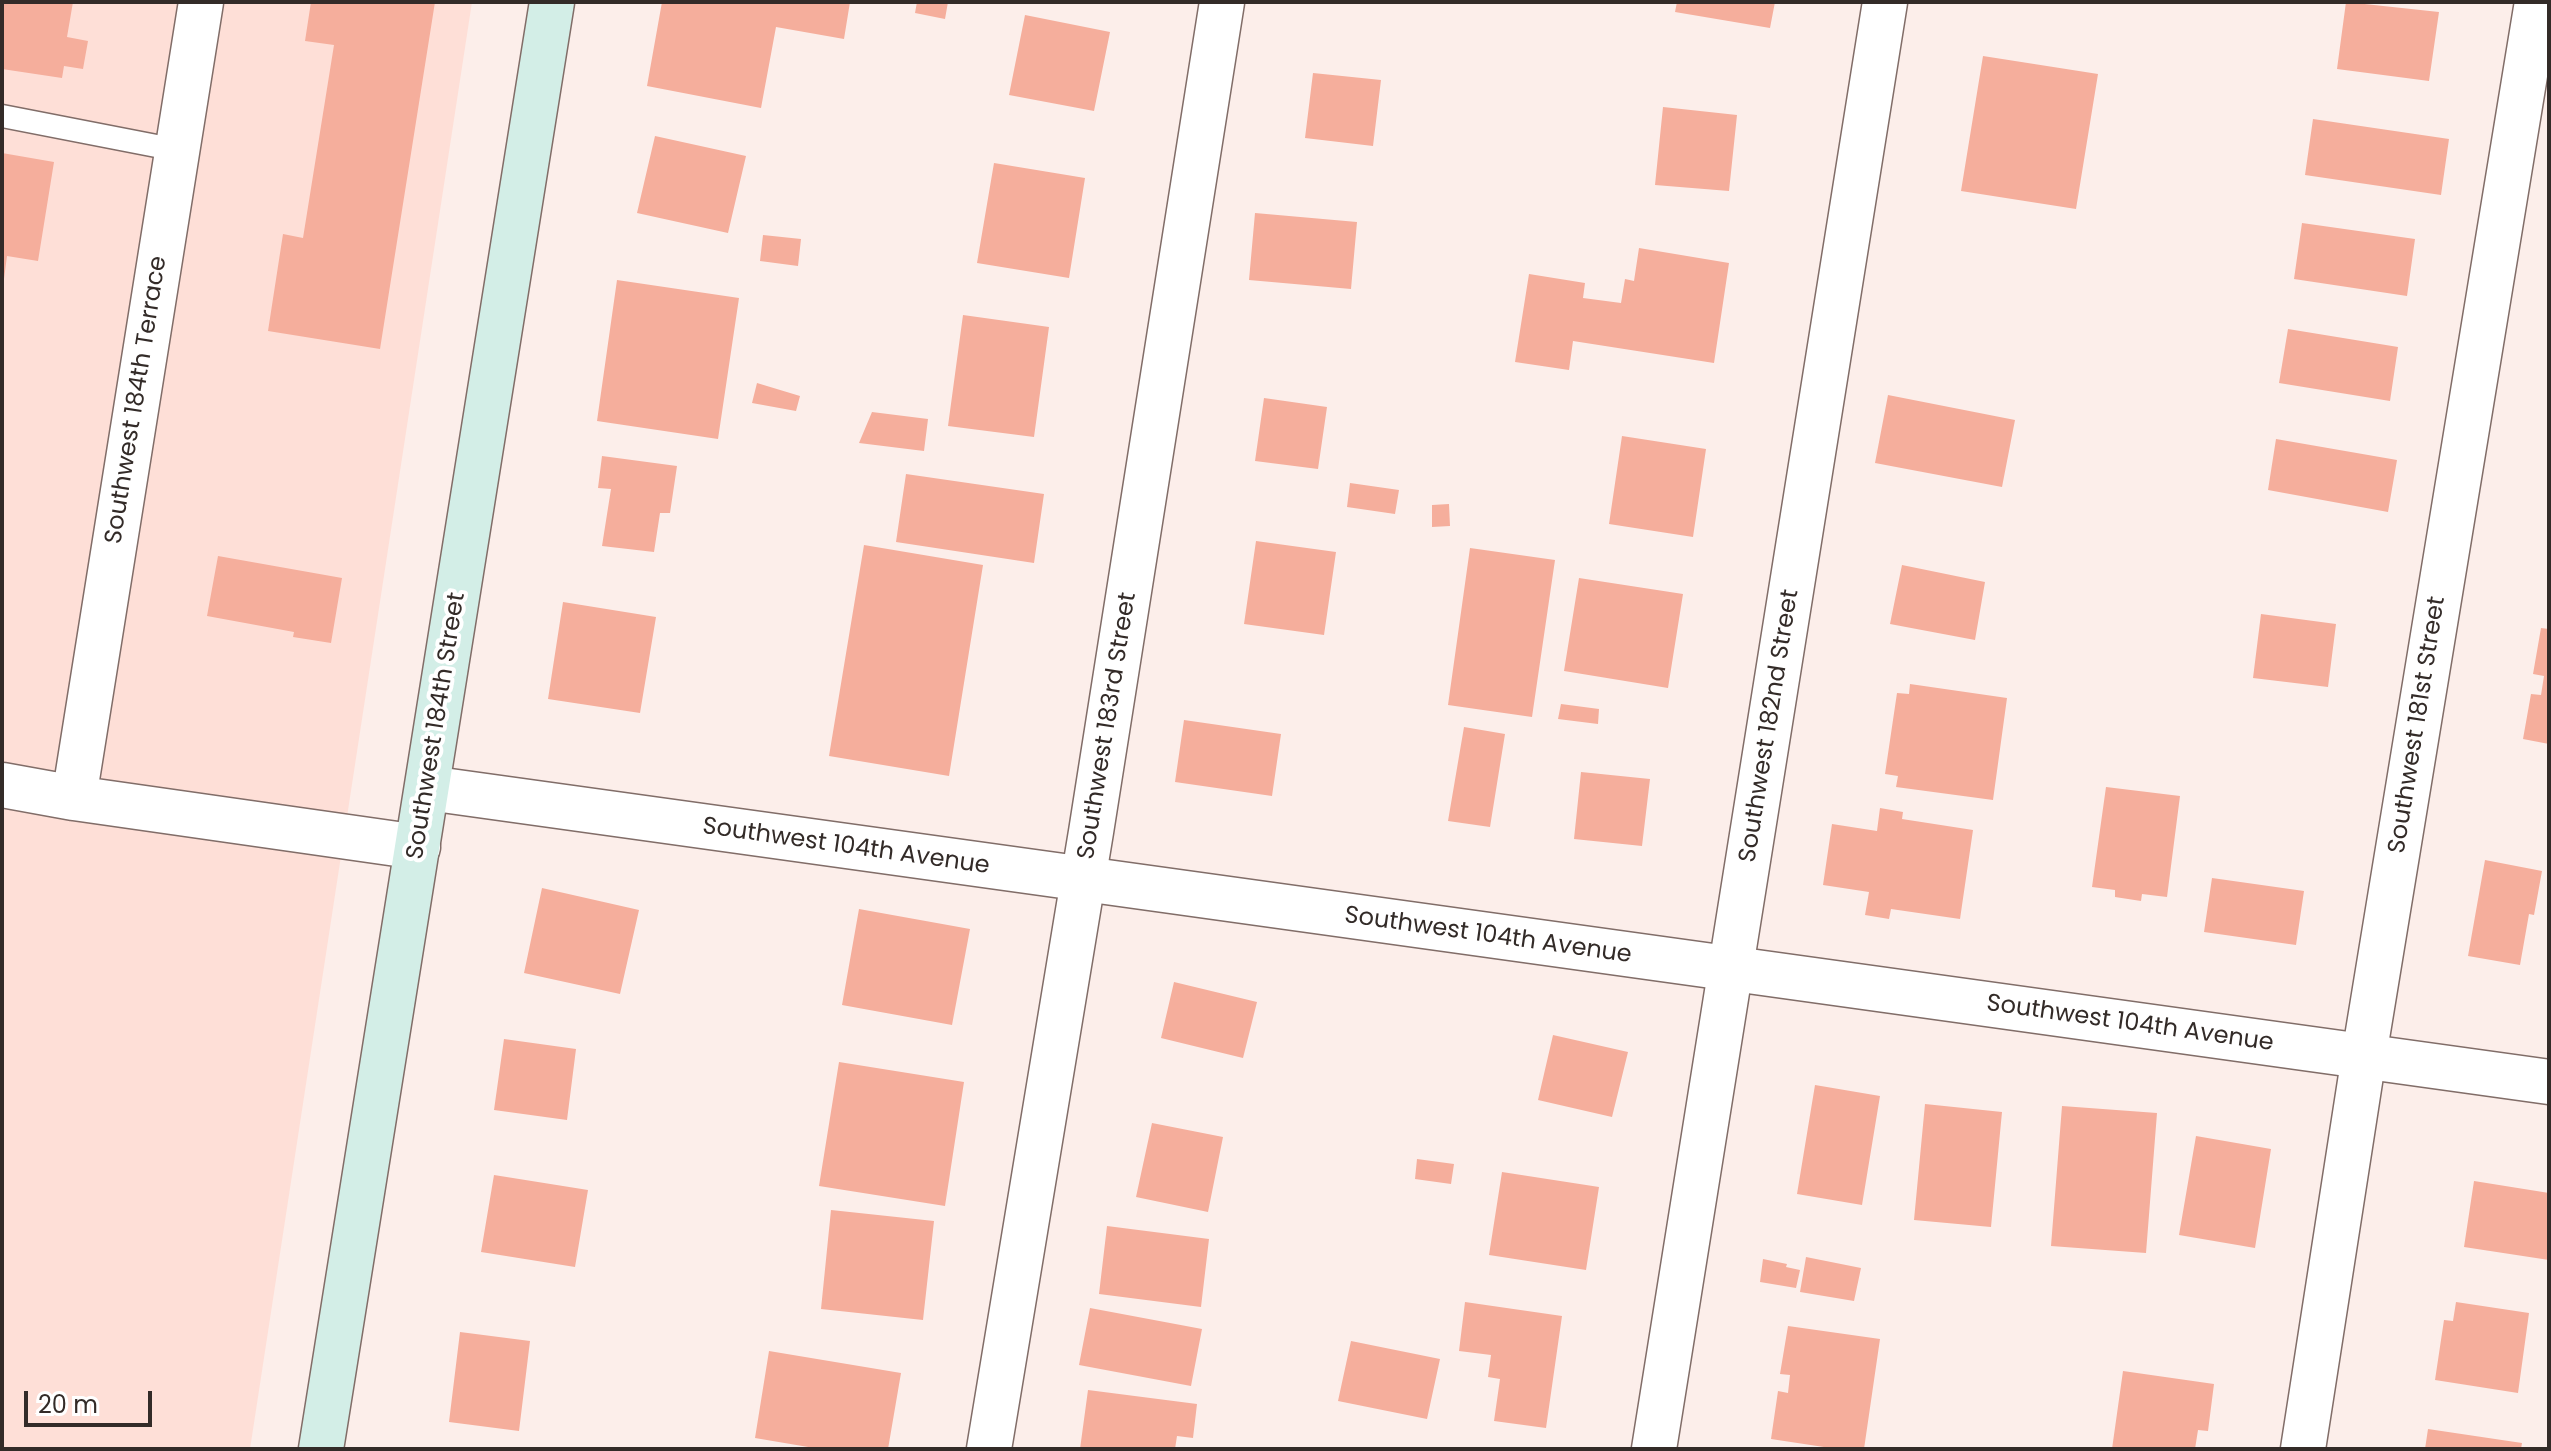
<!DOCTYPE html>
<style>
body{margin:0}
#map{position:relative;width:2551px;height:1451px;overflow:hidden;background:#fceeea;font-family:Poppins,sans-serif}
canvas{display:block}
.frame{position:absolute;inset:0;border:4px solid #332b28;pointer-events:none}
.scale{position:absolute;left:24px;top:1391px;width:128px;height:36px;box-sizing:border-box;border:4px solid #332b28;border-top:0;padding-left:10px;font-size:24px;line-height:28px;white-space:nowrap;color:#332b28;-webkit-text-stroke:6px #fff;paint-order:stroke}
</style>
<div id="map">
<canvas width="2551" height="1451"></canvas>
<div class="frame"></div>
<div class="scale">20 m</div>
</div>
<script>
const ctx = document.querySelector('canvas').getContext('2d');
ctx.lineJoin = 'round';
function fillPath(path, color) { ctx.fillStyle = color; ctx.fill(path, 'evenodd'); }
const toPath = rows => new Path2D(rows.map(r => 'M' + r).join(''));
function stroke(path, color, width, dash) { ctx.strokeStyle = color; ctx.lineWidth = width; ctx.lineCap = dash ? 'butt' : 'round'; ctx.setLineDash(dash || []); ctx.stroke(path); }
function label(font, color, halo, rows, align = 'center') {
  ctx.font = font + ' Poppins,sans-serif'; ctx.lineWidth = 8; ctx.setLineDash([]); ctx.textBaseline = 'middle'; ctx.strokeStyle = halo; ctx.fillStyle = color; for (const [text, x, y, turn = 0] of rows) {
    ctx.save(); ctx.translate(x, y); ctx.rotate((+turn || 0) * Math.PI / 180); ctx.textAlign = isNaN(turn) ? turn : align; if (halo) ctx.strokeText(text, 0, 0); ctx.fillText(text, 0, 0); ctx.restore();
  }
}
fillPath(toPath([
 [2,2,472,2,250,1449,2,1449]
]), '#fedfd7');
fillPath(toPath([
 [2,2,73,2,67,37,88,41,83,69,64,66,62,78,2,69],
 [311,2,435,2,380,349,268,331,283,234,303,238,334,45,305,41],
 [662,2,850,2,844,39,776,27,761,108,647,86],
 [917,2,948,2,945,19,915,13],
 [1677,2,1775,2,1770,28,1675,12],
 [2346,2,2439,12,2429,81,2337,69],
 [1025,15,1110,32,1094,111,1009,95],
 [1983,56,2098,74,2076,209,1961,191],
 [1313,73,1381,80,1373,146,1305,138],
 [1663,107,1737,115,1729,191,1655,185],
 [2313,119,2449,139,2441,195,2305,175],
 [655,136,746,156,728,233,637,213],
 [2,153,54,162,38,261,7,256,4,279],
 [994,163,1085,178,1069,278,977,263],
 [1255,213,1357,222,1351,289,1249,280],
 [2302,223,2415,239,2407,296,2294,279],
 [763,235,801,239,798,266,760,261],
 [1639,248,1729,263,1714,363,1573,341,1569,370,1515,362,1529,274,1585,283,1583,298,1621,303,1625,279,1634,281],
 [617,280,739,298,718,439,597,421],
 [963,315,1049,327,1034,437,948,426],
 [2288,329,2398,347,2390,401,2279,383],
 [757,383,800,396,796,411,752,403],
 [1888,395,2015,420,2002,487,1875,463],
 [1264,398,1327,407,1318,469,1255,461],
 [872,412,928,419,924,451,859,443],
 [1622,436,1706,449,1693,537,1609,524],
 [2276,439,2397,460,2388,512,2268,490],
 [602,456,677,466,670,513,660,513,654,552,602,546,611,489,598,488],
 [906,474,1044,494,1034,563,896,542],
 [1350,483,1399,490,1395,514,1347,507],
 [1449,504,1450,526,1432,527,1432,505],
 [1256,541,1336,552,1324,635,1244,624],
 [864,545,983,565,949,776,829,756],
 [1470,548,1555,560,1532,717,1448,705],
 [218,556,342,578,331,643,293,637,294,632,207,616],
 [1902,565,1985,582,1975,640,1890,624],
 [1579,578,1683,594,1668,688,1564,671],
 [563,602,656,617,640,713,548,699],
 [2261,614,2336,624,2328,687,2253,678],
 [2541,628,2549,629,2549,744,2523,739,2531,694,2541,695,2544,676,2533,674],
 [1910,684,2007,698,1993,800,1896,787,1898,776,1885,774,1897,693,1909,694],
 [1561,704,1599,709,1598,724,1558,719],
 [1184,720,1281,734,1272,796,1175,782],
 [1464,727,1505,734,1490,827,1448,821],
 [1581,772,1650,779,1642,846,1574,839],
 [2106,787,2180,796,2167,897,2142,894,2141,901,2115,897,2115,890,2092,887],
 [1880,808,1903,812,1902,819,1973,830,1960,919,1891,909,1889,919,1865,915,1869,892,1823,885,1832,824,1877,831],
 [2485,860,2542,871,2534,915,2529,914,2520,965,2468,956],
 [2212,878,2304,891,2296,945,2204,932],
 [542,888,639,910,620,994,524,973],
 [859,909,970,929,952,1025,842,1005],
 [1174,982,1257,1002,1243,1058,1161,1038],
 [1553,1035,1628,1052,1612,1117,1538,1100],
 [504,1039,576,1049,567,1120,494,1110],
 [839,1062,964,1082,945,1206,819,1186],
 [1815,1085,1880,1096,1862,1205,1797,1194],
 [1925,1104,2002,1112,1991,1227,1914,1220],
 [2062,1106,2157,1113,2146,1253,2051,1246],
 [1152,1123,1223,1137,1208,1212,1136,1197],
 [2196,1136,2271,1149,2255,1248,2179,1235],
 [1417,1159,1454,1164,1451,1184,1415,1179],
 [1502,1172,1599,1187,1586,1270,1489,1255],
 [494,1175,588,1190,575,1267,481,1252],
 [2474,1181,2549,1193,2549,1260,2464,1247],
 [831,1210,934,1221,923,1320,821,1309],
 [1107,1226,1209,1239,1201,1307,1099,1294],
 [1806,1257,1861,1268,1854,1301,1800,1292],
 [1763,1259,1787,1264,1786,1267,1800,1270,1796,1288,1760,1282],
 [1465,1302,1562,1316,1546,1428,1494,1421,1500,1379,1488,1377,1491,1355,1459,1351],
 [2456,1302,2529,1313,2518,1393,2435,1380,2444,1320,2453,1321],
 [1090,1308,1202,1329,1191,1386,1079,1365],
 [1788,1326,1880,1339,1864,1449,1837,1449,1771,1439,1778,1391,1788,1393,1790,1375,1780,1374],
 [460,1332,530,1341,519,1431,449,1422],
 [1351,1341,1440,1359,1427,1419,1338,1401],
 [769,1351,901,1373,888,1449,820,1449,755,1438],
 [2123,1371,2214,1384,2208,1431,2198,1430,2195,1449,2112,1449],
 [1088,1390,1197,1404,1193,1438,1177,1436,1175,1449,1080,1449],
 [2428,1429,2522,1443,2521,1449,2425,1449]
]), '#f5ae9c');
const service = toPath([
 [2,116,177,150]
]);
const minor = toPath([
 [2,785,74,798,418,847],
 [74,798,201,2],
 [989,1449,1091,832,1222,2],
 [1654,1449,1885,2],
 [2303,1449,2364,1056,2537,2]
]);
const tertiary = toPath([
 [428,788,2549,1082]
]);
const secondary = toPath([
 [321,1449,552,2]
]);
stroke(service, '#816d68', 25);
stroke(minor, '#816d68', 47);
stroke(tertiary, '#816d68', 47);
stroke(secondary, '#816d68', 47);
stroke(service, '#fff', 22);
stroke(minor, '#fff', 44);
stroke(tertiary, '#fff', 44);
stroke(secondary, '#d3eee7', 44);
label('24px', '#332b28', '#fff', [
 ["Southwest 184th Terrace",137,400,-81],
 ["Southwest 181st Street",2418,725,-81],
 ["Southwest 184th Street",437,726,-81],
 ["Southwest 183rd Street",1108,726,-81],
 ["Southwest 182nd Street",1770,726,-81],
 ["Southwest 104th Avenue",846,847,8],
 ["Southwest 104th Avenue",1488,936,8],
 ["Southwest 104th Avenue",2130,1024,8]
]);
</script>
